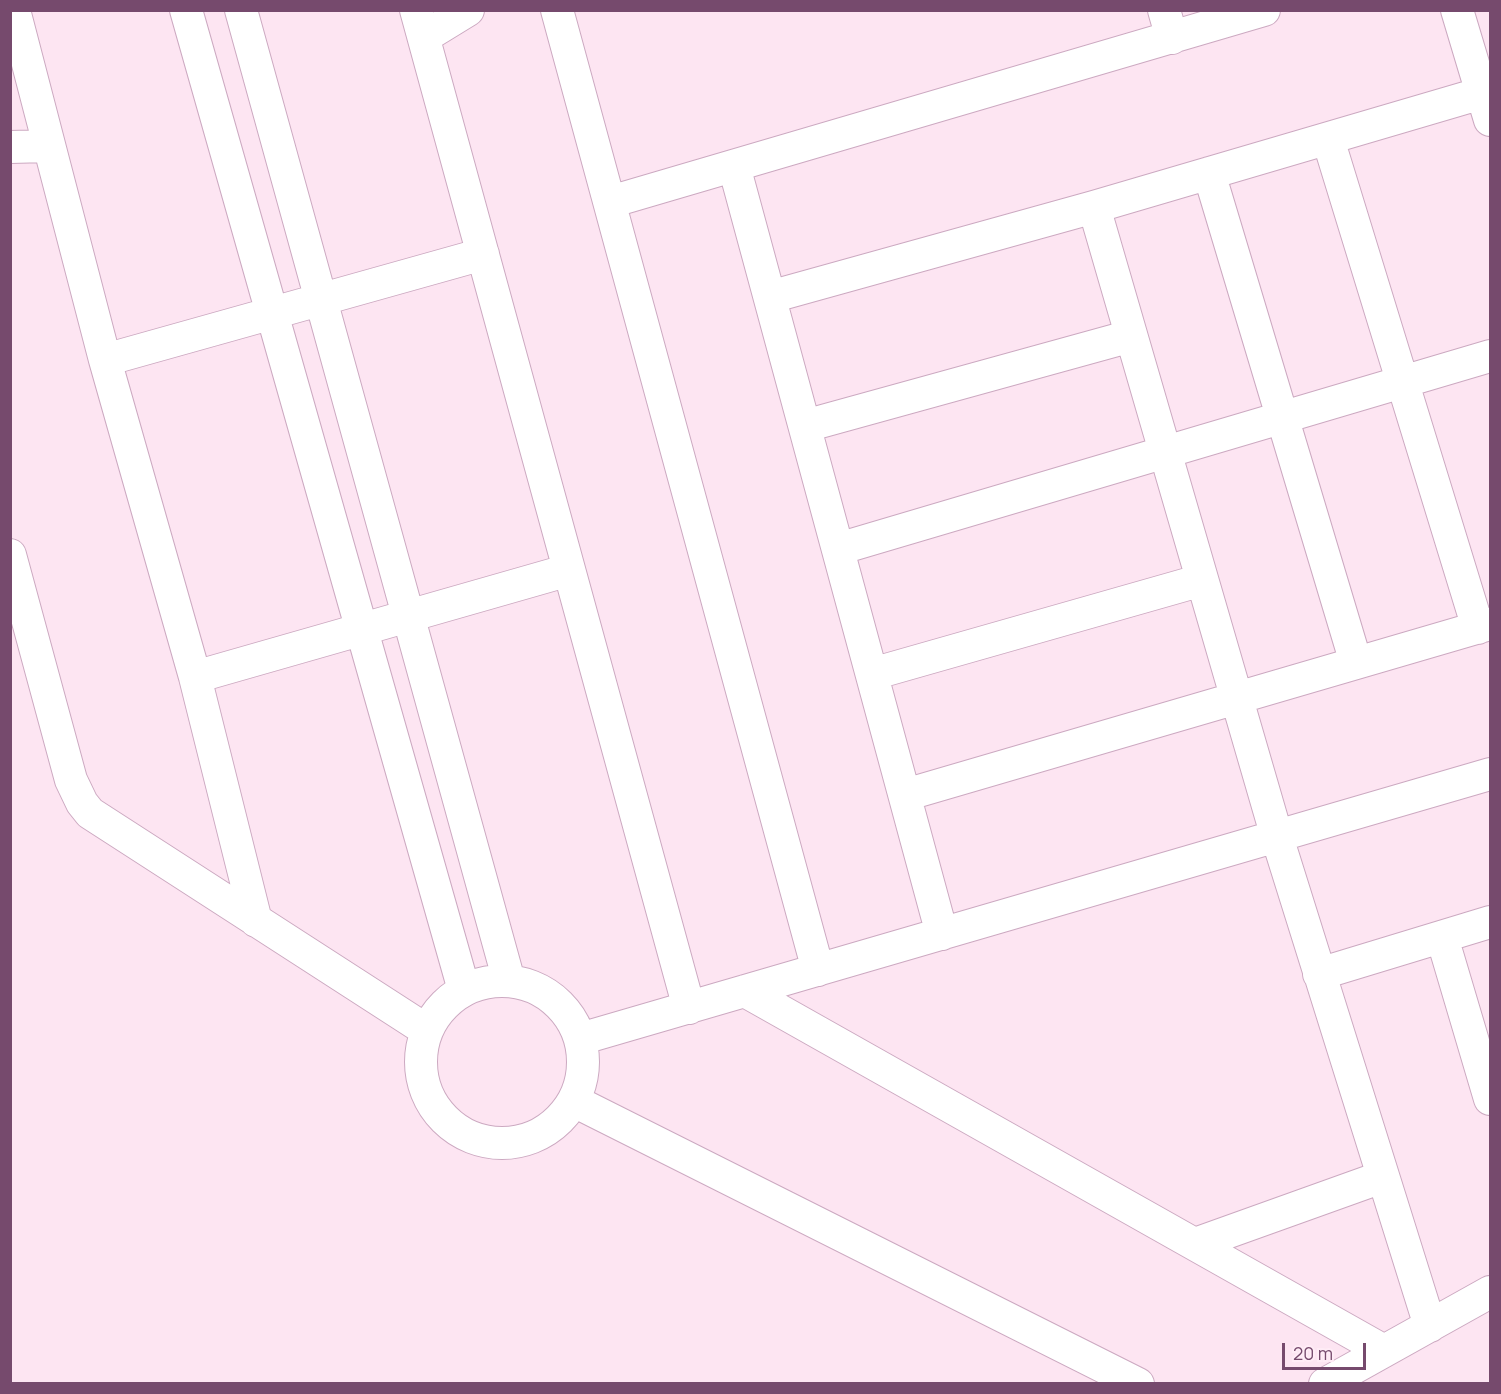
<!DOCTYPE html>
<style>
body{margin:0}
#map{position:relative;width:1501px;height:1394px;overflow:hidden;background:#fde5f2;font-family:Manrope,sans-serif}
canvas{display:block}
.frame{position:absolute;inset:0;border:12px solid #764a6d;pointer-events:none}
.scale{position:absolute;left:1282px;top:1343px;width:84px;height:27px;box-sizing:border-box;border:3px solid #764a6d;border-top:0;padding-left:8px;font-size:18px;line-height:21px;white-space:nowrap;color:#764a6d;-webkit-text-stroke:4px #ffecf6;paint-order:stroke}
</style>
<div id="map">
<canvas width="1501" height="1394"></canvas>
<div class="frame"></div>
<div class="scale">20 m</div>
</div>
<script>
const ctx = document.querySelector('canvas').getContext('2d');
ctx.lineJoin = 'round';
const toPath = rows => new Path2D(rows.map(r => 'M' + r).join(''));
function stroke(path, color, width, dash) { ctx.strokeStyle = color; ctx.lineWidth = width; ctx.lineCap = dash ? 'butt' : 'round'; ctx.setLineDash(dash || []); ctx.stroke(path); }
const minor = toPath([
 [14,10,105,360,195,677,256,921],
 [186,10,464,990],
 [241,10,509,981],
 [416,10,689,1008],
 [557,10,818,970],
 [1164,10,1172,38],
 [1457,10,1490,120],
 [424,37,468,10],
 [1328,139,1478,628],
 [10,147,49,146],
 [734,166,942,934],
 [1209,173,1356,663],
 [610,202,1264,10],
 [1094,207,1277,837,1430,1326],
 [770,297,1094,207,1482,93],
 [105,360,483,254],
 [805,426,1131,336],
 [838,549,1490,356],
 [10,555,71,780,82,803,90,813,426,1030],
 [872,674,1202,580],
 [195,677,569,570],
 [905,795,1490,624],
 [1442,937,1490,1099],
 [1319,974,1490,922],
 '421 1062a81 81 0 1 1 162 0a81 81 0 1 1-162 0Z',
 [745,991,1384,1351],
 [580,1039,1490,774],
 [574,1101,1138,1384],
 [1195,1244,1382,1177],
 [1325,1384,1490,1292]
]);
stroke(minor, '#cca9c1', 34);
stroke(minor, '#fff', 32);
</script>
